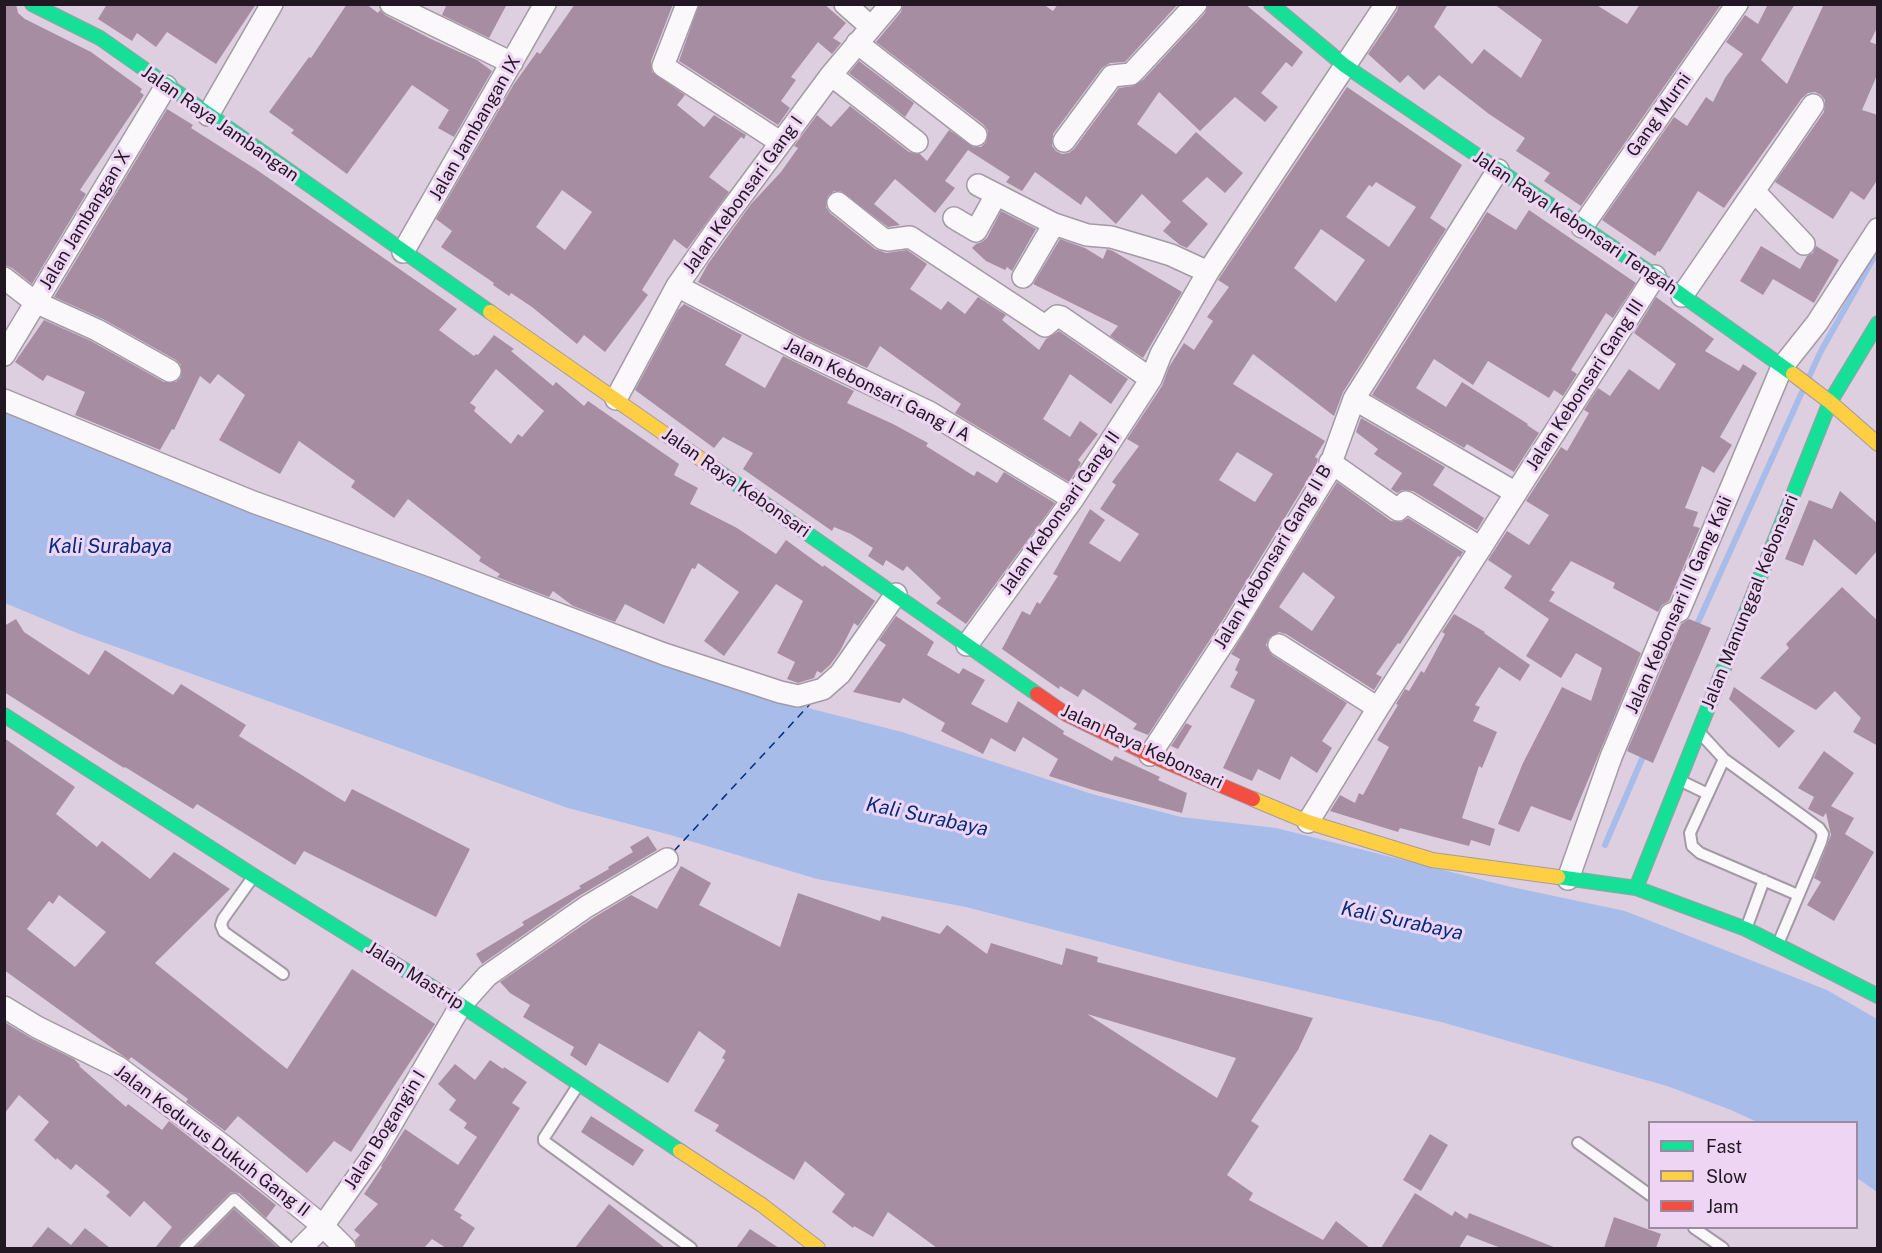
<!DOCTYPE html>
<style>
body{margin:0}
#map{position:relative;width:1882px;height:1253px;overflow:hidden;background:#ddcfe0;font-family:"Public Sans",sans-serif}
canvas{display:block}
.frame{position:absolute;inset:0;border:6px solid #211823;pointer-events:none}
.legend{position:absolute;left:1648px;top:1121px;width:210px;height:108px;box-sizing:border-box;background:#efd5f4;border:2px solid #9d89a0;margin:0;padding:8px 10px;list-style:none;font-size:18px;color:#211823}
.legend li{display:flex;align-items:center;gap:12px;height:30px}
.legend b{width:30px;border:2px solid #9d89a0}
</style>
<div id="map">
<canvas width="1882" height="1253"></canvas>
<div class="frame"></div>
<ul class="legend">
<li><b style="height:8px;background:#16e098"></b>Fast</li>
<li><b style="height:8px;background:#ffcf43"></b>Slow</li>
<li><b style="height:8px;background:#f24e42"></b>Jam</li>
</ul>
</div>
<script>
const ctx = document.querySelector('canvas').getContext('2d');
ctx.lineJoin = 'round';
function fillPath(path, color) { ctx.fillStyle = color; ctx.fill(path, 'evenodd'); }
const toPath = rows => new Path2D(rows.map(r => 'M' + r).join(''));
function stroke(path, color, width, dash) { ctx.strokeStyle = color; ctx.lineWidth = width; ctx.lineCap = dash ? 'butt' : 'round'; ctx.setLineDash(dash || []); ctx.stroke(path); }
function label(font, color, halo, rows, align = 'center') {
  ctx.font = font + ' "Public Sans",sans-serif'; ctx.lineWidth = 6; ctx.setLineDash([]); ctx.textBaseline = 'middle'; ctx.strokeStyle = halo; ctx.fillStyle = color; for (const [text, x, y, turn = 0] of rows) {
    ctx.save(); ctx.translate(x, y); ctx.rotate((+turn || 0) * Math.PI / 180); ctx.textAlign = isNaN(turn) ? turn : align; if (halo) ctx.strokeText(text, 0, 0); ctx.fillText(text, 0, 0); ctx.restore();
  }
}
fillPath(toPath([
 [4,403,403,569,659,653,812,709,902,732,1092,794,1181,817,1276,828,1507,886,1625,911,1827,990,1877,1019,1877,1192,1857,1178,1856,1122,1757,1122,1731,1110,1667,1086,1441,1022,1182,963,966,907,817,879,667,834,568,808,77,633,5,603]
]), '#a8bcea');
stroke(toPath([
 [1809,377,1821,351,1878,250],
 [1695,629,1802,392],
 [1605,845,1645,752]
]), '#a8bcea', 6);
stroke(toPath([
 [674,851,811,703]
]), '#002d80', 1.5, [8, 6]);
fillPath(toPath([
 [4,4,16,4,18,13,25,19,91,52,142,89,140,92,144,95,80,190,86,194,32,284,12,268,4,265],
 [107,4,256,4,216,64,167,32,156,47,137,33,132,41,98,19],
 [347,4,366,4,378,13,380,10,385,15,429,38,477,60,492,71,454,137,438,128,449,110,412,85,347,174,291,133,294,130,269,112,309,57,311,58],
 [447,4,507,4,489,38,442,15],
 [575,4,673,4,651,61,652,72,685,95,677,105,704,127,714,115,746,135,744,139,741,137,709,177,729,192,687,249,674,239,642,290,648,295,605,352,584,335,577,344,532,307,511,293,509,296,493,285,494,283,441,247,452,231,436,219,514,84,537,52,540,54],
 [562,190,592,212,565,250,536,227],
 [699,4,824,4,846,23,833,38,841,43,832,54,818,42,791,77,796,80,781,101,790,108,778,125,679,61],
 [903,4,1043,4,1053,11,1058,4,1178,4,1125,62,1110,63,1102,68,1053,134,1052,146,1056,151,1062,154,1069,153,1074,149,1119,88,1133,86,1144,79,1205,13,1208,4,1245,4,1303,52,1292,67,1286,62,1261,93,1278,107,1265,122,1235,97,1200,131,1159,92,1137,124,1176,154,1196,132,1243,173,1225,193,1207,177,1182,201,1208,224,1187,248,1180,245,1163,231,1171,222,1142,194,1116,224,1086,196,1081,205,1035,172,1022,191,1006,182,1010,177,968,150,945,181,955,188,935,213,895,179,874,204,900,225,888,227,840,191,834,191,828,196,826,207,830,213,875,249,886,253,907,250,927,264,910,289,941,310,948,301,965,314,978,297,1006,315,1002,320,1039,350,1046,339,1059,331,1128,379,1111,404,1070,374,1043,419,1070,437,1080,421,1098,434,1078,460,1081,463,1069,482,955,413,961,404,880,346,867,368,803,338,698,282,708,264,751,204,781,172,798,148,794,146,817,115,831,127,850,106,909,152,920,154,927,161,949,130,974,147,981,147,986,142,988,131,984,125,876,42,901,12],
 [1399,4,1448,4,1434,27,1472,64,1484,49,1521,78,1542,40,1494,4,1595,4,1627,24,1640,4,1718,4,1720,6,1581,206,1544,181,1550,173,1516,151,1525,138,1489,114,1439,75,1424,90,1408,75,1400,83,1368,54,1397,11],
 [1768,4,1795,4,1761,60,1787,84,1824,4,1878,4,1878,26,1870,42,1878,45,1878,73,1862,110,1878,115,1878,179,1864,200,1851,191,1833,219,1775,182,1824,112,1825,100,1821,95,1815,92,1808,93,1802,98,1724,208,1698,191,1660,252,1658,251,1655,256,1602,220,1674,117,1687,126,1706,97,1713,102,1725,78,1743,54,1726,42,1745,15,1758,24],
 [859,61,914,103,905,117,849,73],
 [1347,87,1462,165,1430,218,1446,229,1343,392,1334,416,1253,354,1233,384,1325,441,1315,457,1318,459,1315,468,1224,618,1148,735,1133,729,1137,724,1083,689,1078,697,1060,686,1059,689,1002,649,1022,611,1030,615,1037,602,1040,604,1058,576,1053,574,1090,509,1105,520,1089,543,1120,562,1139,534,1100,509,1116,485,1112,482,1139,446,1127,439,1162,386,1169,367,1184,343,1194,350,1213,321,1207,317,1229,287,1218,280],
 [1376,182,1416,207,1389,247,1346,217,1369,185,1372,187],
 [1321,229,1365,260,1336,302,1294,268],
 [1237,452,1273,474,1255,502,1219,480],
 [167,109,193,125,191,128,257,170,457,309,439,330,474,356,476,354,478,355,494,335,514,349,511,351,553,386,556,382,584,406,588,401,679,464,674,475,698,488,690,504,737,528,776,554,786,540,823,567,824,565,875,601,858,626,854,623,840,651,830,665,821,673,817,671,814,678,798,683,787,679,795,662,777,653,803,601,776,584,724,656,704,641,739,592,698,563,695,569,692,568,664,624,625,604,615,622,573,606,553,591,549,597,497,577,500,574,479,561,481,557,408,499,394,518,351,487,355,481,299,441,280,474,219,440,245,395,218,374,210,384,200,376,174,430,172,429,160,450,75,415,85,392,47,375,43,381,15,362,44,320,91,341,164,382,176,382,181,377,181,365,176,360,103,319,54,297],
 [496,369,544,411,522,437,518,434,511,444,474,411,476,407,470,403],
 [1529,210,1636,283,1613,318,1606,313,1571,370,1577,374,1563,396,1554,390,1549,398,1488,361,1473,385,1434,359,1416,388,1446,407,1462,382,1528,424,1527,425,1539,433,1514,472,1467,444,1464,448,1372,395,1487,212,1516,230],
 [1001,211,1036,229,1012,271,1007,267,1005,270,986,261,972,248,976,244,982,242,987,238],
 [1060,239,1085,248,1103,259,1107,249,1113,251,1182,292,1143,358,1110,336,1118,326,1033,284],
 [1761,246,1800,269,1807,256,1813,253,1816,246,1839,260,1814,303,1773,279,1763,295,1740,281],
 [1656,297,1714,339,1705,351,1739,371,1743,364,1757,373,1720,437,1732,445,1714,473,1702,466,1685,508,1698,512,1693,526,1700,528,1669,601,1662,605,1658,612,1613,588,1615,583,1571,561,1551,590,1555,592,1549,601,1641,653,1571,821,1531,806,1519,832,1498,824,1523,763,1562,687,1591,701,1602,668,1576,653,1561,678,1526,656,1549,619,1504,588,1512,576,1488,560,1507,531,1529,545,1549,515,1526,501,1561,447,1567,451,1589,413,1584,410,1598,388,1610,396,1629,369,1659,390,1676,364,1634,333],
 [684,304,742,335,725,365,765,388,783,356,854,391,847,403,893,424,928,443,926,446,974,476,977,471,997,483,1004,472,1055,503,966,624,936,603,941,598,907,566,903,571,886,560,883,566,868,556,873,548,851,534,834,527,832,531,743,469,753,453,723,437,714,448,635,390,678,310],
 [1361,418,1445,467,1433,485,1484,518,1477,530,1413,491,1402,490,1397,493,1391,489,1402,473,1374,454,1378,449,1356,432],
 [1337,482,1391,521,1401,522,1408,518,1463,552,1460,557,1458,556,1400,644,1398,643,1376,674,1382,677,1374,690,1286,634,1279,632,1269,638,1266,645,1272,655,1347,703,1322,741,1332,748,1317,773,1291,756,1280,780,1258,769,1252,781,1223,768,1255,700,1230,687,1238,672,1235,670,1240,659,1231,654],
 [1303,572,1335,597,1312,631,1279,607],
 [1840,491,1878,524,1878,550,1856,575,1814,539,1803,566,1785,559,1809,500,1832,509],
 [1842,587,1878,621,1878,746,1853,732,1861,718,1835,691,1816,710,1760,678,1789,648,1786,644],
 [1454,614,1485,632,1484,633,1530,665,1520,681,1499,667,1475,705,1480,707,1473,721,1497,732,1482,768,1479,766,1462,818,1495,829,1490,846,1471,840,1469,846,1400,828,1398,832,1330,811,1340,795,1355,803,1359,793,1363,795,1389,747,1377,740,1398,705,1396,704,1405,689,1409,691,1421,671,1424,673,1445,634,1442,632],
 [896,616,934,642,927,655,959,674,963,668,985,680,971,704,1007,723,1018,701,1064,731,1063,734,1112,761,1115,756,1160,777,1158,780,1187,793,1182,813,1093,790,1049,776,1058,759,1023,737,1015,752,991,738,983,754,941,731,945,723,903,698,900,703,853,692,886,645,879,640],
 [16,619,24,632,89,675,105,650,173,695,181,684,246,725,239,736,345,802,352,789,470,849,436,917,304,851,295,865,197,804,193,809,125,767,124,768,4,692,4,626],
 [1689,619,1711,628,1653,763,1627,751,1681,624],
 [1734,687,1795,731,1779,748,1729,699],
 [1186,723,1192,726,1178,749,1171,746],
 [4,738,75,787,56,814,97,847,102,841,150,879,174,852,230,889,155,963,287,1069,352,969,435,1024,351,1152,334,1141,307,1173,238,1116,225,1131,186,1102,188,1099,131,1057,129,1060,119,1053,4,970],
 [59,895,106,932,75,967,27,929,49,901,53,904],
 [1824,751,1854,773,1831,806,1854,818,1845,834,1874,852,1834,921,1807,905,1821,882,1814,878,1831,835,1826,813,1823,817,1808,809,1814,797,1798,788],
 [648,836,657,850,579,896,482,964,476,954,524,925,522,922,581,888,579,886,609,869,608,867,633,852,630,847],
 [681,866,711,883,699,905,780,947,798,893,880,921,882,916,940,934,947,925,987,954,991,943,1062,965,1066,948,1098,957,1097,962,1313,1018,1298,1050,1251,1121,1259,1126,1227,1175,1253,1193,1249,1200,1323,1240,1336,1221,1370,1248,937,1248,888,1212,873,1237,854,1226,853,1228,832,1212,845,1194,805,1161,794,1180,715,1131,719,1125,694,1111,725,1060,722,1058,726,1051,699,1031,668,1083,599,1043,586,1066,570,1055,574,1047,523,1017,530,1005,510,993,500,982,593,918,631,895,657,909],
 [1087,1014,1236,1058,1217,1098],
 [6,1023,31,1038,74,1059,80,1065,79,1066,126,1107,128,1104,162,1130,169,1121,276,1205,266,1218,239,1193,231,1192,180,1243,178,1248,155,1248,172,1227,144,1201,130,1217,106,1196,110,1192,76,1164,71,1170,57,1158,56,1160,34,1140,49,1122,19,1095,4,1114,4,1026],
 [490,1060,503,1069,504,1067,527,1082,512,1103,520,1108,454,1210,462,1215,460,1218,475,1228,462,1248,446,1248,432,1239,424,1248,357,1248,355,1240,360,1235,354,1230,378,1204,364,1194,382,1167,381,1166,405,1129,458,1165,477,1137,464,1128,467,1123,449,1110,456,1100,438,1084,455,1064,475,1080],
 [591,1116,644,1150,633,1166,581,1132],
 [1430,1134,1448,1145,1421,1191,1403,1180],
 [1415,1193,1452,1216,1455,1211,1467,1219,1469,1213,1556,1248,1501,1248,1467,1235,1459,1248,1381,1248],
 [609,1204,665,1248,575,1248],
 [234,1209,278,1248,195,1248],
 [1614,1217,1661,1234,1656,1248,1604,1248],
 [48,1227,71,1245,85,1228,110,1248,31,1248],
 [750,1229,779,1248,736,1248]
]), '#a78da2');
const lane = toPath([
 [1700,733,1724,759,1819,828,1823,834,1821,842,1778,944],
 [1724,759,1690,833,1692,846,1700,853,1798,895],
 [1681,781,1708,794],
 [253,877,223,919,221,925,224,932,283,974],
 [1746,929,1764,880],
 [577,1087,544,1138,544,1141,691,1248],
 [1578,1143,1650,1195],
 [1694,1228,1723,1248],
 [185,1248,234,1199,289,1248]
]);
const street = toPath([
 [391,4,512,63],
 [687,4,663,66,780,142],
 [845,4,871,27],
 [857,43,976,135],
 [831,75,917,142],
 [208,115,272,4],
 [1064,141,1112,76,1131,74,1135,70,1196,4],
 [978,185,1054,224,1087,235,1111,237,1145,247,1171,255,1208,272],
 [1754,191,1804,244],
 [838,203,883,239,888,240,910,237,1045,326,1057,316,1061,317,1151,379],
 [954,218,976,231,996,195],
 [1582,227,1737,4],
 [403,252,545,4],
 [1023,277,1054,224],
 [4,278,35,302,97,330,170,371],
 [677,286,797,349,929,412,1073,499],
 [1682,296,1813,105],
 [4,355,166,86],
 [616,399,677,286,716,230,831,75,891,4],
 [1354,399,1516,493],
 [4,400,253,502,437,568,664,654,780,692,798,696,823,689,840,674,896,594],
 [1330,462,1398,510,1406,502,1481,548],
 [967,645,1073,499,1151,379,1161,354,1208,272,1386,4],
 [1279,645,1378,708],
 [1150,755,1235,625,1327,474,1354,399,1498,170],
 [1308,822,1378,708,1655,276],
 [1568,879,1611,757,1671,614,1679,611,1782,367,1817,323,1878,229],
 [4,1007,37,1027,118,1067,225,1147,323,1226,345,1248],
 [301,1248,323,1226,374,1154,461,1005,487,976,586,907,667,859]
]);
const fast = toPath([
 [32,4,100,38,490,312],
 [1271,4,1344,65,1655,276,1793,374],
 [715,469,1037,694],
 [4,715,254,876,461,1005,680,1151],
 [1558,877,1636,888,1746,929,1878,996],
 [1636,888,1830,402,1878,323]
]);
const slow = toPath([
 [490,312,715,469],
 [1793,374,1830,402,1878,444],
 [1253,799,1308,822,1432,860,1558,877],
 [680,1151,762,1205,818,1248]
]);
const jam = toPath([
 [1037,694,1066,714,1150,755,1253,799]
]);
stroke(lane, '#a49aa6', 14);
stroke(street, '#a49aa6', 24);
stroke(fast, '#a49aa6', 16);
stroke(slow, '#a49aa6', 16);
stroke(jam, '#a49aa6', 16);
stroke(lane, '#faf8fa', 10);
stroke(street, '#faf8fa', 21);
stroke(fast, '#16e098', 14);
stroke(slow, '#ffcf43', 14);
stroke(jam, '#f24e42', 14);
label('18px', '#211823', '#efd5f4', [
 ["Gang Murni",1659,115,-55],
 ["Jalan Raya Jambangan",220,124,35],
 ["Jalan Jambangan IX",475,128,-60],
 ["Jalan Kebonsari Gang I",743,195,-54],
 ["Jalan Jambangan X",85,220,-59],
 ["Jalan Raya Kebonsari Tengah",1575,223,34],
 ["Jalan Kebonsari Gang III",1585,385,-57],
 ["Jalan Kebonsari Gang I A",877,390,27],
 ["Jalan Raya Kebonsari",736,483,35],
 ["Jalan Kebonsari Gang II",1060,513,-55],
 ["Jalan Kebonsari Gang II B",1273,557,-59],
 ["Jalan Manunggal Kebonsari",1750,602,-68],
 ["Jalan Kebonsari III Gang Kali",1679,605,-66],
 ["Jalan Raya Kebonsari",1142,747,25],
 ["Jalan Mastrip",415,976,32],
 ["Jalan Bogangin I",385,1130,-58],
 ["Jalan Kedurus Dukuh Gang II",212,1141,37]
]);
label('italic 20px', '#002d80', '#efd5f4', [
 ["Kali Surabaya",110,547],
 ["Kali Surabaya",927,817,12],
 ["Kali Surabaya",1402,921,12]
]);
</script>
